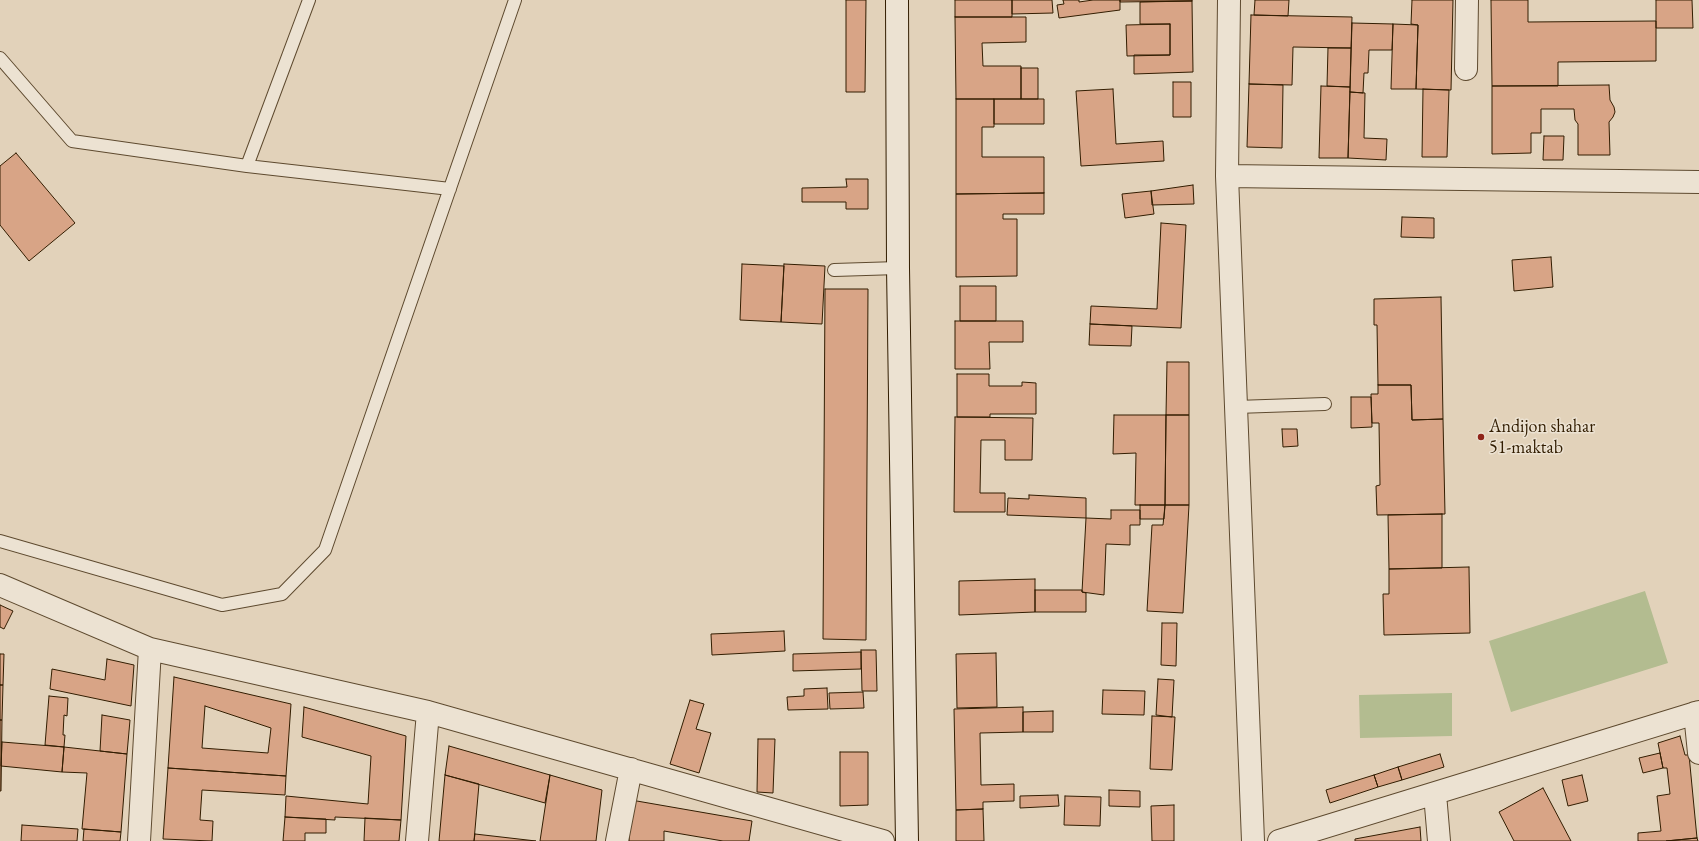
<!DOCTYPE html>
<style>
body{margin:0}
canvas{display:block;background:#e2d2ba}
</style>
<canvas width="1699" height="841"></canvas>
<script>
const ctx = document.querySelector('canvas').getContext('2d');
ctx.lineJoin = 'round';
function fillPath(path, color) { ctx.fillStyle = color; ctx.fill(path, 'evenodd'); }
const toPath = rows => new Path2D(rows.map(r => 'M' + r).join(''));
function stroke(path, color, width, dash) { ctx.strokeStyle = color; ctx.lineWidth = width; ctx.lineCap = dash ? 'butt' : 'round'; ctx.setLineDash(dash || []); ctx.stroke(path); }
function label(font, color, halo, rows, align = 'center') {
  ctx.font = font + ' "EB Garamond",serif'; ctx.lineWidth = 3; ctx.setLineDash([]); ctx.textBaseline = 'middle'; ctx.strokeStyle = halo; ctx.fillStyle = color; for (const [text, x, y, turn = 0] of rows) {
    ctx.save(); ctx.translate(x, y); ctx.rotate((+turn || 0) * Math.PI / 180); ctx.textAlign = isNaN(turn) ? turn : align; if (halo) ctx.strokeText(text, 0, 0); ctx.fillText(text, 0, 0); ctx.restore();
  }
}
fillPath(toPath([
 [1645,591,1668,663,1511,712,1489,641],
 [1452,693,1452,736,1360,738,1359,695]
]), '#b3bc90');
const building = toPath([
 [846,0,866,0,865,92,846,92,846,0],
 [955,0,1012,0,1012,17,955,17,955,0],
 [1012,0,1052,0,1053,13,1012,14,1012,0],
 [1063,0,1079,0,1079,2,1093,0,1120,0,1120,10,1059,18,1057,5,1064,4,1063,0],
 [1120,0,1192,0,1192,1,1120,2,1120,0],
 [1255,0,1289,0,1288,16,1254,15,1255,0],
 [1412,0,1453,0,1451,90,1416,89,1418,25,1411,24,1412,0],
 [1491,0,1528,0,1528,22,1656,21,1656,61,1558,62,1558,86,1492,86,1491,0],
 [1656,0,1692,0,1693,28,1656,28,1656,0],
 [1192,1,1193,72,1134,74,1134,55,1170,55,1170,24,1140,24,1140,2,1192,1],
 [1251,15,1352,17,1351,48,1293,47,1292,85,1249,84,1251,15],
 [955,17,1026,17,1026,42,982,43,983,66,1021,66,1021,99,956,99,955,17],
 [1352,23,1393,24,1392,50,1369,50,1368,73,1364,73,1363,93,1350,92,1352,23],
 [1170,24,1170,55,1127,56,1126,25,1170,24],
 [1393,24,1418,25,1416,89,1391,89,1393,24],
 [1328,48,1351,48,1350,87,1327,86,1328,48],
 [1021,68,1038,68,1038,99,1021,99,1021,68],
 [1173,82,1191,82,1191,117,1173,117,1173,82],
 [1249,84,1283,85,1282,148,1247,147,1249,84],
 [1609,85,1610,100,1614,107,1615,112,1613,117,1609,122,1610,155,1578,155,1578,124,1575,120,1574,109,1541,109,1541,133,1531,133,1531,153,1492,154,1492,86,1609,85],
 [1321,86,1350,87,1348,158,1319,158,1321,86],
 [1113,89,1116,144,1163,141,1164,161,1081,166,1076,91,1113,89],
 [1423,89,1449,90,1447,157,1422,157,1423,89],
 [1350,92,1365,93,1364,138,1387,139,1386,160,1348,158,1350,92],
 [956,99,994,99,994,127,982,127,982,157,1044,157,1044,193,956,194,956,99],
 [994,99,1044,99,1044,124,994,124,994,99],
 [1544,136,1564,136,1563,160,1543,160,1544,136],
 [16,153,75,223,29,261,0,225,0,166,16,153],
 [846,179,868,179,868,209,846,209,846,202,802,202,802,188,847,187,846,179],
 [1193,185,1194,204,1152,205,1151,191,1193,185],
 [1151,191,1154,214,1125,218,1122,194,1151,191],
 [1044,193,1044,214,1003,214,1003,219,1017,219,1017,276,956,277,956,194,1044,193],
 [1402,217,1434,218,1434,238,1401,237,1402,217],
 [1161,223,1186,225,1181,328,1090,324,1091,306,1157,309,1161,223],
 [1551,257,1553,287,1514,291,1512,260,1551,257],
 [742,264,784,266,781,322,740,320,742,264],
 [784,264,825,266,822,324,781,322,784,264],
 [960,286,996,286,996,321,960,321,960,286],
 [825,289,868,289,866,640,823,639,825,289],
 [1441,297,1443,419,1412,420,1411,385,1378,385,1377,325,1374,325,1374,299,1441,297],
 [955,321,1023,321,1023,342,989,342,990,369,955,369,955,321],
 [1090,324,1132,326,1131,346,1089,345,1090,324],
 [1167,362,1189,362,1189,415,1166,415,1167,362],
 [957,374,989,374,989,386,1022,386,1022,382,1036,383,1036,414,990,414,990,417,957,417,957,374],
 [1378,385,1411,385,1412,420,1443,419,1445,514,1377,515,1376,486,1380,485,1379,423,1372,423,1371,394,1378,394,1378,385],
 [1351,397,1371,397,1372,427,1351,428,1351,397],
 [1114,415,1166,415,1165,505,1135,505,1136,453,1113,454,1114,415],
 [1166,415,1189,415,1189,505,1165,505,1166,415],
 [955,417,1033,418,1032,460,1005,460,1005,440,981,440,980,493,1005,493,1005,512,954,512,955,417],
 [1282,429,1297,429,1298,446,1283,447,1282,429],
 [1029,495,1086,498,1086,518,1007,515,1008,498,1029,499,1029,495],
 [1140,505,1165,505,1164,519,1140,519,1140,505],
 [1165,505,1189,505,1183,613,1147,611,1152,525,1163,525,1165,505],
 [1111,510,1140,510,1140,525,1130,525,1130,545,1106,544,1104,595,1082,592,1086,518,1111,519,1111,510],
 [1442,514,1442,568,1389,569,1388,515,1442,514],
 [1469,567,1470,633,1384,635,1383,594,1389,594,1389,569,1469,567],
 [1035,579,1035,612,959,615,959,581,1035,579],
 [1035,590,1082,590,1082,592,1086,593,1086,612,1035,612,1035,590],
 [0,605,13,611,4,629,0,627,0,605],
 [1162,623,1177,623,1176,666,1161,665,1162,623],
 [784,631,785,651,712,655,711,634,784,631],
 [861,650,876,650,877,691,862,691,861,650],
 [861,652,861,669,793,671,793,654,861,652],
 [996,653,997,707,957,708,956,654,996,653],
 [0,654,4,654,3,685,0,685,0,654],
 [107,659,134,665,131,706,50,689,52,669,105,680,107,659],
 [174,677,291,704,286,776,168,768,174,677],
 [205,706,271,728,268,753,202,748,205,706],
 [1158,679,1174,680,1172,717,1156,715,1158,679],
 [0,685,3,685,2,720,0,720,0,685],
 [827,688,828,709,788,710,787,697,804,696,804,689,827,688],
 [1103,690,1145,691,1144,715,1102,714,1103,690],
 [863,692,864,708,830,709,829,693,863,692],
 [49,696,68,698,67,716,64,715,63,735,65,735,64,747,45,745,49,696],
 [690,700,704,704,696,729,711,733,699,773,670,764,690,700],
 [304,707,406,736,401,820,335,817,335,820,285,817,286,796,368,804,371,756,302,737,304,707],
 [1023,707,1023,732,980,733,981,785,1014,784,1014,801,983,802,983,809,956,810,954,709,1023,707],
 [1053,711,1053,732,1023,732,1023,712,1053,711],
 [102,715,130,720,127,754,100,751,102,715],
 [1152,716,1175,717,1172,770,1150,769,1152,716],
 [0,720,2,720,1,791,0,791,0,720],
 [1680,736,1685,755,1689,755,1697,838,1666,841,1638,841,1638,833,1661,831,1657,796,1670,794,1667,768,1663,768,1658,743,1680,736],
 [758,739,775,739,773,793,757,792,758,739],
 [2,742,64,747,62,772,1,766,2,742],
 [449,746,550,775,545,803,445,775,449,746],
 [64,747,127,754,121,832,82,829,87,773,62,772,64,747],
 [840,752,868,752,868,805,840,806,840,752],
 [1660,753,1663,768,1643,773,1639,758,1660,753],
 [1440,754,1444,767,1402,780,1398,767,1440,754],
 [1398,767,1402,780,1378,787,1374,775,1398,767],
 [168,768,286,776,285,795,202,790,200,820,213,821,212,841,163,839,168,768],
 [445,775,479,784,474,841,439,841,445,775],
 [550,775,602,790,596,841,540,841,550,775],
 [1374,775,1378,787,1330,803,1326,790,1374,775],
 [1582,775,1588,801,1568,806,1562,780,1582,775],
 [1543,788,1571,841,1514,841,1499,812,1543,788],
 [1109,790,1140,791,1140,807,1109,806,1109,790],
 [1058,795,1059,806,1020,808,1020,796,1058,795],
 [1065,796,1101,797,1100,826,1064,825,1065,796],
 [631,800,752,821,749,841,723,841,664,831,664,841,629,841,631,800],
 [1174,805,1174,841,1152,841,1151,806,1174,805],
 [983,809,984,841,956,841,956,810,983,809],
 [285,817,326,819,326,833,305,833,305,841,283,841,285,817],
 [365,818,401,820,399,841,364,841,365,818],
 [22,825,78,829,77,841,21,841,22,825],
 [1420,827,1421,841,1355,841,1355,839,1420,827],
 [84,829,121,832,120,841,83,841,84,829],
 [475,834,536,841,474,841,475,834],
 [1697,838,1698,841,1666,841,1697,838]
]);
fillPath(building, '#d8a486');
stroke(building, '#321d01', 1);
const lane = toPath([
 [0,58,72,141,247,166,450,189],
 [247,166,309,0],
 [834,270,898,268],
 [1236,407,1325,404],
 [0,541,222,605,282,594,325,550,515,0]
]);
const street = toPath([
 [1229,0,1227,176,1253,841],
 [1466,69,1467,0],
 [1227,176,1699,182],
 [0,585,150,649,428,712,883,841],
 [1695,713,1699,753],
 [1435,794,1439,841],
 [139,841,150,649],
 [417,841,428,712],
 [617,841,631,769],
 [1279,841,1699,712]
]);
const secondary = toPath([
 [897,0,898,268,907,841]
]);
stroke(lane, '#5e4a2f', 14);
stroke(street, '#5e4a2f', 24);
stroke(secondary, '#321d01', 24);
stroke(lane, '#ece2d2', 12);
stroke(street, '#ece2d2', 22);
stroke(secondary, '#ece2d2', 22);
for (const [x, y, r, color] of [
 [1481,437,4,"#8f2418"]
]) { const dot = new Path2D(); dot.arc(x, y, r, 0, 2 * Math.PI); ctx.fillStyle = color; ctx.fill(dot); stroke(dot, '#ece2d2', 1.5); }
label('18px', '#321d01', '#ece2d2', [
 ["Andijon shahar",1489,427],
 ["51-maktab",1489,448]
], 'left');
</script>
